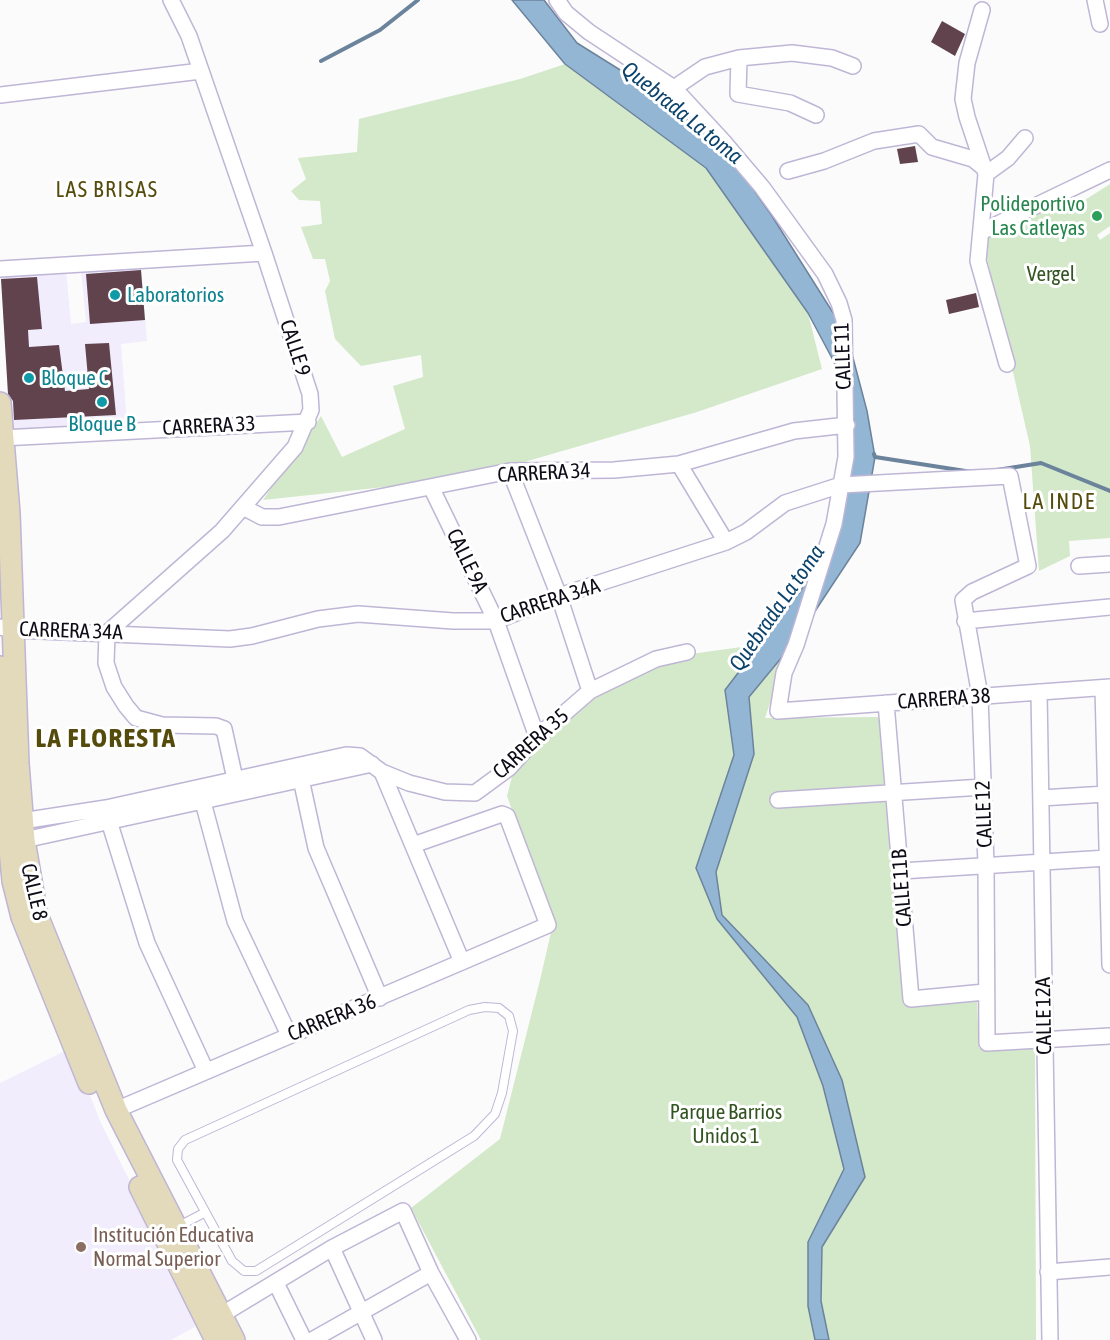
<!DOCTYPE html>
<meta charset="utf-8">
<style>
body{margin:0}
canvas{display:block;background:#fbfbfb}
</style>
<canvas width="1110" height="1340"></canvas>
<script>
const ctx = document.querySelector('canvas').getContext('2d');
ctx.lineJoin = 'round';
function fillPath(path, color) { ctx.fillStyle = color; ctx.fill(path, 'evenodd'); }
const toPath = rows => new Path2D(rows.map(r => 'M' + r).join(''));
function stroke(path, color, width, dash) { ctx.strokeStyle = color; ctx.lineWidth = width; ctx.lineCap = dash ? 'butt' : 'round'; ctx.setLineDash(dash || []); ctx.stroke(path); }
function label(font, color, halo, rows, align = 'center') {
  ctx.font = font + ' "Asap Condensed",sans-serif'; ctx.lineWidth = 6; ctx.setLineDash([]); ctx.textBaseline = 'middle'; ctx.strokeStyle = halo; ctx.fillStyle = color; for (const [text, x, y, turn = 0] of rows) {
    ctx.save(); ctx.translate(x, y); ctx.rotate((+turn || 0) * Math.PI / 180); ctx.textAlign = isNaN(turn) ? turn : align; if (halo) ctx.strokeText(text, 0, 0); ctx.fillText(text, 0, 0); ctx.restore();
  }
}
fillPath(toPath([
 [141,266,147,341,121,344,127,424,10,432,1,275,66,270,71,324,86,322,81,270],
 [71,1048,101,1123,200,1324,171,1340,0,1340,0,1083]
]), '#f1edfd');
fillPath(toPath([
 [565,64,706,168,808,313,822,369,697,412,507,467,432,482,263,500,321,416,342,457,405,429,393,386,423,377,421,355,361,366,335,339,325,291,330,281,325,259,313,259,301,227,322,224,320,201,299,200,291,191,306,179,298,158,357,152,359,119,520,79],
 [1110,184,1110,226,1097,235,1100,240,1110,233,1110,538,1069,541,1070,556,1039,571,1030,446,982,237,1070,194,1077,205],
 [791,640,765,718,881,717,907,1007,977,1001,979,1048,1035,1045,1036,1340,481,1340,411,1208,500,1139,540,980,553,924,507,796,514,769,591,700,670,657]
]), '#d3e9ca');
const water = toPath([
 [512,0,544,0,577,43,657,93,733,160,772,216,847,335,867,411,875,457,860,543,796,640,749,697,754,754,716,872,722,915,808,1005,842,1080,865,1177,822,1247,821,1301,829,1340,815,1340,808,1306,808,1242,844,1169,823,1086,797,1017,717,919,696,868,734,755,725,690,800,592,842,519,854,420,834,362,808,313,706,168,565,64,512,0]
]);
fillPath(water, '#94b6d5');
stroke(water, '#6c839c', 1.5);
stroke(toPath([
 [321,61,380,30,418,0],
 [874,454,875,457,972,472],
 [997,470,1041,463,1110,491]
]), '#6c839c', 4);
fillPath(toPath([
 [942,21,965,34,955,56,931,42],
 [915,146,918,162,900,164,897,149],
 [141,270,145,320,90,324,86,274],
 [37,277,42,329,28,330,29,347,59,345,65,391,89,389,85,344,109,343,116,415,14,420,13,401,8,394,1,279],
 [976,293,979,307,949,314,946,300]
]), '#61434d');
const service = toPath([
 [485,1007,499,1008,509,1016,513,1031,502,1093,495,1114,474,1136,256,1271,244,1271,232,1261,177,1160,178,1149,185,1140,469,1010,485,1007],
 [177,1227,204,1213]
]);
const minor = toPath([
 [557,0,566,13,589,32,674,88,723,141,762,187,825,274,839,303,844,320,846,457,834,524,796,645,784,673,778,711,1110,687],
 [1095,0,1100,24],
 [982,10,967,63,963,99,967,117,986,174,978,261,1007,364],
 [739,58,738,94,790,103,816,115],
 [674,88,705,67,739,58,792,53,832,58,853,66],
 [0,95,201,71],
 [788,171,824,161,874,141,919,134,932,147,973,159,984,168],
 [986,174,1008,158,1025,138],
 [981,232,1110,170],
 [0,269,264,253],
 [2,438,308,422],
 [679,464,726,542],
 [510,471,559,596,590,691],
 [431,487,496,621,537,737],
 [243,507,262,517,279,517,510,471,614,470,679,464,794,431,847,425],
 [1079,566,1110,564],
 [965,621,1110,607],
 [0,627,15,630,230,639,252,636,318,619,358,614,453,621,496,621,559,596,726,542,746,532,785,503,841,485,1010,476,1028,566,972,592,963,600,980,696,986,865,987,1043,1110,1036],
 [107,633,222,531,295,447,311,410,310,394,264,253,189,36,171,0],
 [107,633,106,663,114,687,126,706,136,718,162,725,216,726,224,729,237,788],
 [1103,688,1110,965],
 [1039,692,1050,1340],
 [886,703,911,999,985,992],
 [382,772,462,962],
 [301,779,316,848,380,998],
 [200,791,235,921,289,1035],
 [1041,798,1106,794],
 [778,800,983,787],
 [22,821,106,808,346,755,360,756,382,772,409,783,445,792,475,793,509,768,537,737,590,691,656,659,687,652],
 [109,821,147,943,206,1071],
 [24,840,372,764],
 [901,871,1107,858],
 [116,1110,548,925,507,816,502,814,413,845],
 [332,1248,374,1340],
 [1048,1272,1110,1267],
 [276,1283,304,1340],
 [213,1320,332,1248,403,1211,431,1273,468,1340],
 [312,1340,431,1273]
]);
const secondary = toPath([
 [0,403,9,513,18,763,24,840,37,915,116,1110,234,1340],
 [0,667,2,764,13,881,22,917,89,1083],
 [140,1187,216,1340]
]);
stroke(service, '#bfb6d6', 10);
stroke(minor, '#bfb6d6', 18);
stroke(secondary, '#bfb6d6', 24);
stroke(service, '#fff', 8);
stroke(minor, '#fff', 15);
stroke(secondary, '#e3dabc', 21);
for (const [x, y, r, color] of [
 [1097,216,6,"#2e9e5b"],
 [115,295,6,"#0f9aa8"],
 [29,378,6,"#0f9aa8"],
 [102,402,6,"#0f9aa8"],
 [81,1247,6,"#8d6e63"]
]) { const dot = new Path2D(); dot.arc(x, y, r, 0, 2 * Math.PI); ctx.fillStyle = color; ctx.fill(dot); stroke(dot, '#fff', 2); }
label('21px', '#27864d', '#fff', [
 ["Polideportivo",1085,204],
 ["Las Catleyas",1085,228]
], 'right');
label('21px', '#325421', '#fff', [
 ["Vergel",1051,274],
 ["Parque Barrios",726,1112],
 ["Unidos 1",726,1136]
]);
label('21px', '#0d838f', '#fff', [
 ["Laboratorios",127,295],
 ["Bloque C",41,378],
 ["Bloque B",102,424,"center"]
], 'left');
label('21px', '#0e0b16', '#fff', [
 ["CALLE 9",295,348,72],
 ["CALLE 11",843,356,-92],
 ["CARRERA 33",209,426,-3],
 ["CARRERA 34",544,473,-3],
 ["CALLE 9A",467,561,64],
 ["CARRERA 34A",550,601,-18],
 ["CARRERA 34A",71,631,2],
 ["CARRERA 38",944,699,-4],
 ["CARRERA 35",531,744,-42],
 ["CALLE 12",984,814,-92],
 ["CALLE 11B",902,888,-94],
 ["CALLE 8",34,892,77],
 ["CALLE 12A",1044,1016,-91],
 ["CARRERA 36",332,1018,-22]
]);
label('21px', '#785e54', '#fff', [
 ["Institución Educativa",93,1235],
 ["Normal Superior",93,1259]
], 'left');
label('italic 22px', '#0d446d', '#fff', [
 ["Quebrada La toma",682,113,39],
 ["Quebrada La toma",777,608,-55]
]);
ctx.letterSpacing = '1.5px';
label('22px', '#554c0c', '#fff', [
 ["LAS BRISAS",107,190],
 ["LA INDE",1059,502]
]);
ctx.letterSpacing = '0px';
ctx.letterSpacing = '1.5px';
label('bold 27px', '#554c0c', '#fff', [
 ["LA FLORESTA",106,738]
]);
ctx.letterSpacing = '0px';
</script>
